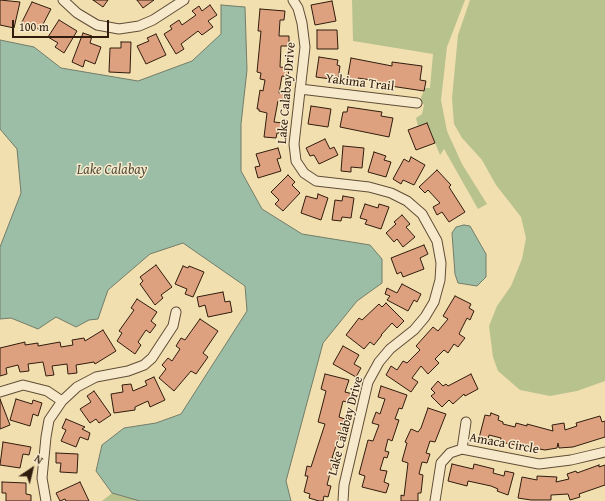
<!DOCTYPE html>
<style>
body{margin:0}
#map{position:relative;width:605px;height:501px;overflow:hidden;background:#f2dfb0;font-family:"Gentium Book Plus",serif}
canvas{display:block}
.north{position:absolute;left:12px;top:449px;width:40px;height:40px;-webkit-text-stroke:3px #f7eacc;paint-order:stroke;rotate:35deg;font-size:11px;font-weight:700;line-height:16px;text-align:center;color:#301c0d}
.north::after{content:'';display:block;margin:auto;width:14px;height:18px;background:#301c0d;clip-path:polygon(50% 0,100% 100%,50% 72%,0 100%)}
.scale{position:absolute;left:12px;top:20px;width:97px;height:18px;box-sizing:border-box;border:2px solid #301c0d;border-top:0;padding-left:5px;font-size:12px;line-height:14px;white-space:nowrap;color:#301c0d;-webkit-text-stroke:3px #f7eacc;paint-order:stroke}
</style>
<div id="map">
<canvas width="605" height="501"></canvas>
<div class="north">N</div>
<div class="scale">100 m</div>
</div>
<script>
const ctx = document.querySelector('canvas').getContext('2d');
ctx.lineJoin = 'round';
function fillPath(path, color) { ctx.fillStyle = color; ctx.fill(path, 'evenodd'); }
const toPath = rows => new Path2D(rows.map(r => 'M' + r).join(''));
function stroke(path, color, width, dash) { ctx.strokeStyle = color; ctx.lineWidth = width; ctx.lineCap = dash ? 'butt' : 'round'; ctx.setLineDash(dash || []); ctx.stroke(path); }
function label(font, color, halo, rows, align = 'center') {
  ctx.font = font + ' "Gentium Book Plus",serif'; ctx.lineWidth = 3; ctx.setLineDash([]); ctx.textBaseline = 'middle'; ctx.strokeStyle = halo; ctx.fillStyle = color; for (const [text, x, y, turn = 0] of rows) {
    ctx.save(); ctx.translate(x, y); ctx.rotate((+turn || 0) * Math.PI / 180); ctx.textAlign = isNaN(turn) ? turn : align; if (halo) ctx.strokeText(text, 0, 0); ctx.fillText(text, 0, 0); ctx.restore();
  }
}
fillPath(toPath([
 [352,0,465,0,447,47,441,100,447,131,462,164,487,204,478,209,444,149,440,155,427,123,418,126,416,118,422,114,424,105,420,100,425,88,430,88,433,54,353,41],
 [470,0,605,0,605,381,577,391,550,396,520,390,498,371,493,357,489,326,497,306,511,286,522,259,526,238,521,217,496,185,482,160,462,138,454,124,452,98,458,35],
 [112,493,140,501,102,501]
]), '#b8c28d');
const water = toPath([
 [221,5,245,7,247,70,241,124,241,171,262,209,302,234,370,245,382,259,382,283,357,301,323,343,286,481,291,501,140,501,112,493,96,471,102,445,124,428,156,423,181,414,247,311,245,286,183,243,150,254,108,290,98,319,89,320,76,327,56,317,38,329,11,318,0,319,0,247,21,193,17,149,0,129,0,40,34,47,61,68,138,81,192,61,221,34,221,5],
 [464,225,470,226,486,254,486,277,477,286,458,283,455,274,452,233,456,227,464,225]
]);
fillPath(water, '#9cbda6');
stroke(water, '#717d69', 1);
const building = toPath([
 [0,0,20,2,14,28,0,25,0,0],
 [93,0,108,0,103,7,93,0],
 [137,0,154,0,143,8,137,0],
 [332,1,336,21,315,25,311,5,332,1],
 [32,2,51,9,40,30,34,27,33,30,21,24,32,2],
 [210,5,217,15,208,21,213,27,202,35,198,31,181,44,184,49,176,54,164,34,172,29,170,26,179,20,182,25,196,15,192,11,199,6,202,11,210,5],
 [260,9,285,11,284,20,280,20,279,36,289,36,289,46,281,46,280,67,289,68,288,77,282,76,279,93,284,94,283,102,278,101,274,122,283,123,282,133,277,133,276,138,264,137,267,113,259,111,259,109,257,109,260,90,263,91,265,80,260,79,261,73,257,72,261,31,258,31,260,9],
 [59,20,77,31,64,53,55,47,58,43,48,37,59,20],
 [317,30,337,30,338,49,317,49,317,30],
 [83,33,92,36,90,43,101,47,95,64,85,60,83,67,72,62,83,33],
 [156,34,166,55,146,64,137,46,149,41,147,38,156,34],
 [121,42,131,42,130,73,109,72,110,48,121,48,121,42],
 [319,57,338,60,337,65,340,66,338,80,316,77,319,57],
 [351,58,392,66,392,62,422,66,420,80,426,81,424,91,377,84,377,81,358,78,357,83,347,81,351,58],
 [311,106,331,109,328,127,308,124,311,106],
 [348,107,382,112,381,116,393,118,389,137,340,127,343,112,347,112,348,107],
 [427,123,435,143,416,150,408,130,427,123],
 [325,139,330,149,334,147,338,155,319,164,314,155,310,156,306,148,325,139],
 [343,146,364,148,362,168,351,167,351,172,341,171,343,146],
 [278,148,281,158,277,159,281,171,258,178,255,167,260,166,256,154,278,148],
 [374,152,386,156,384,160,391,162,386,177,368,172,374,152],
 [411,157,425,165,414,185,403,180,401,184,393,179,404,159,409,162,411,157],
 [437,170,451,185,449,187,465,212,449,222,442,212,437,215,433,207,440,203,428,190,425,193,419,187,437,170],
 [288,175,295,182,292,185,300,193,283,211,275,204,279,200,271,192,288,175],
 [318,194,328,198,321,220,301,213,306,196,317,199,318,194],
 [343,196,354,198,351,218,342,217,341,221,332,220,335,200,342,201,343,196],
 [365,204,378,208,379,204,389,207,381,229,365,224,367,220,360,218,365,204],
 [402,215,410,224,406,227,415,237,403,247,397,239,394,242,386,233,396,224,394,222,402,215],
 [424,245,428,254,420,258,424,269,403,277,401,272,397,274,391,258,424,245],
 [156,265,172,287,161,295,163,298,155,305,140,284,143,281,140,277,156,265],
 [183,266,188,268,189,266,204,272,193,297,185,294,187,289,175,284,183,266],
 [402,284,421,294,417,302,414,300,408,311,387,300,390,296,385,294,387,288,397,293,402,284],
 [223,292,225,302,230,301,232,312,208,317,205,305,199,307,197,297,223,292],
 [455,296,471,304,469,308,474,311,470,320,467,318,459,334,465,338,458,347,454,344,448,353,444,350,435,359,439,363,428,374,421,366,412,378,418,382,411,392,386,375,391,366,397,370,403,361,407,363,420,350,416,346,433,327,438,331,448,319,443,316,455,296],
 [137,299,157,312,151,321,156,325,150,333,146,330,138,342,141,345,135,354,117,341,122,333,119,331,134,310,131,308,137,299],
 [386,303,404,321,397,328,392,323,381,335,382,335,374,345,370,342,364,349,346,335,359,318,362,320,379,304,382,307,386,303],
 [200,319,218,331,203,353,208,357,196,374,191,371,174,391,159,378,166,369,162,365,168,358,172,361,180,349,176,346,181,338,185,340,200,319],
 [103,330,116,351,95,364,94,362,76,365,77,373,68,374,67,364,52,366,54,375,46,376,43,362,28,364,29,371,20,372,18,365,6,368,7,374,0,376,0,348,25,342,25,345,38,343,38,346,60,342,61,347,73,345,72,340,84,338,85,341,103,330],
 [343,346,359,355,354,364,361,368,356,377,333,364,343,346],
 [325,374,349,380,345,392,353,394,350,403,343,401,339,417,345,419,332,458,334,458,327,485,331,486,328,497,324,496,323,501,319,501,309,498,310,494,304,492,308,476,305,476,307,466,311,467,325,424,318,422,326,391,321,389,325,374],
 [471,374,478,389,465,396,464,394,453,404,449,400,442,407,431,396,435,393,431,389,438,381,443,386,446,384,448,386,471,374],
 [154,377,165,400,150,407,148,401,135,407,135,410,114,413,111,394,123,392,122,385,131,384,133,391,147,385,145,381,154,377],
 [381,386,407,395,402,409,399,408,395,419,399,420,392,441,388,439,385,451,389,452,387,458,384,457,380,470,387,471,384,482,389,484,386,493,362,487,365,476,359,474,368,440,373,441,379,425,372,423,376,412,380,414,385,399,378,397,381,386],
 [94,391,111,415,99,423,96,419,90,423,80,409,91,402,87,396,94,391],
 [0,399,10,425,0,429,0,399],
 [16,399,32,404,33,400,42,403,38,416,33,414,30,426,10,420,16,399],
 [428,408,446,414,435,442,430,441,426,453,430,454,427,463,422,462,419,474,423,475,421,493,418,493,418,501,401,501,401,495,404,496,408,463,402,461,407,443,405,442,411,429,418,432,421,428,428,408],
 [491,413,499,416,498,420,503,422,503,424,515,427,516,423,527,426,527,424,553,431,552,425,564,423,565,430,577,426,576,423,600,416,602,422,605,421,605,437,573,447,559,448,558,443,557,448,545,450,500,442,501,438,489,435,488,440,479,438,485,415,490,416,491,413],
 [66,419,85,427,82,429,90,433,88,440,80,437,76,447,61,441,66,430,62,428,66,419],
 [3,442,31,447,29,455,23,454,20,468,0,465,3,442],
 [56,453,78,454,77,473,60,472,61,463,56,463,56,453],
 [452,464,473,469,474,464,494,469,493,473,504,476,505,471,514,473,508,495,497,491,498,489,491,486,468,481,467,486,448,481,452,464],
 [599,465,599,467,605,465,605,485,579,494,580,497,570,500,568,494,551,495,551,500,531,500,518,498,522,477,537,480,537,476,557,477,556,482,569,479,567,474,576,471,577,473,599,465],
 [2,482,26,483,26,494,31,495,31,501,6,501,6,493,2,493,2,482],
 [80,482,89,501,66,501,65,499,60,501,56,493,80,482]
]);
fillPath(building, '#dea180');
stroke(building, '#301c0d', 1);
const minor = toPath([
 [63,0,77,13,97,25,119,29,139,26,153,20,184,0],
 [293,0,298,8,302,23,305,47,294,144,296,161,304,173,316,181,369,187,391,193,407,201,422,214,437,241,441,263,440,280,434,302,425,317,414,330,390,349,379,362,368,382,344,485,343,501],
 [300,89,417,103],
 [0,392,23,385,47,391,62,401],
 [462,449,466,422],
 [46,501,42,478,46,437,49,420,62,401,77,387,96,377,128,371,144,365,152,358,173,326,176,312],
 [435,501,441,463,450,453,462,449,539,464,571,460,605,452]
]);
stroke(minor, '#604d36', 11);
stroke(minor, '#f7eacc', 9);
label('13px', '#301c0d', '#f7eacc', [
 ["Yakima Trail",360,83,7],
 ["Lake Calabay Drive",287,93,-85],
 ["Lake Calabay Drive",346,426,-75],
 ["Amaca Circle",504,444,10]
]);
label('italic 14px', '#504c3b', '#f7eacc', [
 ["Lake Calabay",112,170]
]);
</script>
